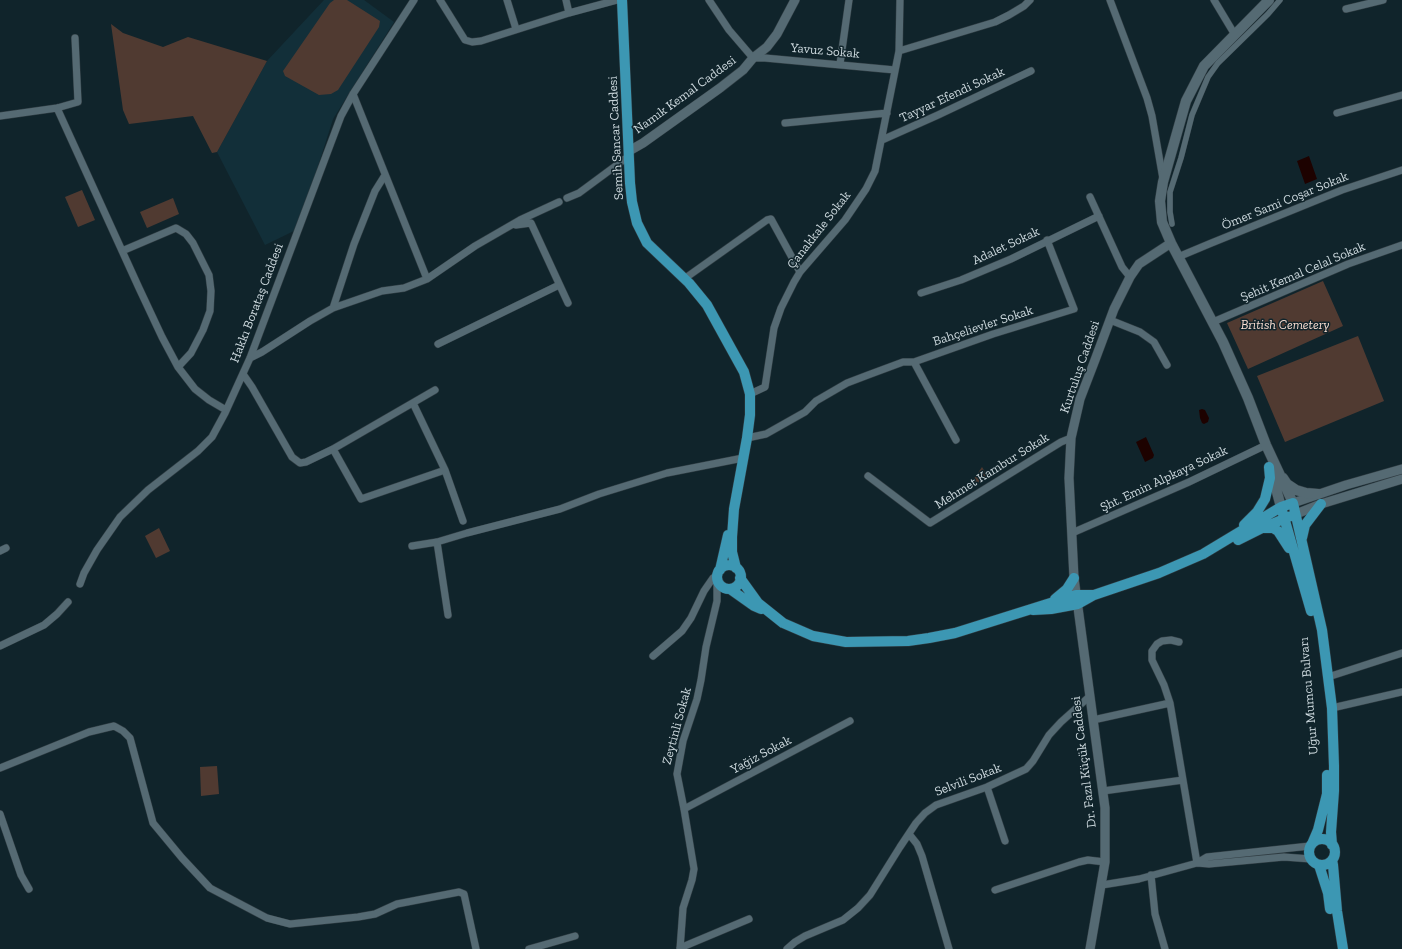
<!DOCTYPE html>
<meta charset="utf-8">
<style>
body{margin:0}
canvas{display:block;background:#10242b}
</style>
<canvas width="1402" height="949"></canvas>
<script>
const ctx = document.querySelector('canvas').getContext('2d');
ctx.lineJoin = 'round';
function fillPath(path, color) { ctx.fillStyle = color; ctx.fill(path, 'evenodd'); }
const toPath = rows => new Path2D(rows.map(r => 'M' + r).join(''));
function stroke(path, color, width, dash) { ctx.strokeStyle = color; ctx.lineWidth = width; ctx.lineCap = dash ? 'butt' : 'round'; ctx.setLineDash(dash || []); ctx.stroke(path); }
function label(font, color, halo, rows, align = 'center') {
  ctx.font = font + ' "Zilla Slab",serif'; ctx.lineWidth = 3; ctx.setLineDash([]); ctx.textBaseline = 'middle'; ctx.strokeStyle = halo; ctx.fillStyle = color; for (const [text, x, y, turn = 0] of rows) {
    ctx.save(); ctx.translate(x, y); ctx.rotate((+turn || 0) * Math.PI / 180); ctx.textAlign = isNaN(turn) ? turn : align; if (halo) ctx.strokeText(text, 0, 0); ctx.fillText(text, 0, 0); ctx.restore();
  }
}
fillPath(toPath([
 [324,0,364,0,394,22,333,119,298,229,265,245,217,152,267,61]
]), '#122f39');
fillPath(toPath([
 [334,0,347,0,380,21,379,27,338,90,331,94,319,95,285,76,283,71,330,3],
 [111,24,123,33,163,47,188,37,267,61,217,152,212,153,193,116,129,124,123,110],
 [82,190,95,220,78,227,65,197],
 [173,198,179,214,147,228,140,212],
 [1323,281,1343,326,1248,369,1227,323],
 [1358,336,1384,401,1285,442,1257,376],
 [982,467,988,477,967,489],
 [159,528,170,551,156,558,145,536],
 [217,766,219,794,201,796,200,767]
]), '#503a31');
fillPath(toPath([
 [1309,156,1317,179,1305,184,1297,161],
 [1202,409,1205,410,1209,418,1208,422,1204,424,1202,423,1200,418,1199,410],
 [1146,437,1154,455,1153,458,1145,462,1136,442]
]), '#1d0200');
const pedestrian = toPath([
 [1172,224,1170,212,1170,192,1181,158,1192,115,1208,77,1218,63,1268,14,1280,0]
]);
const minor = toPath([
 [440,0,465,40,472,42,481,41,569,13,617,0],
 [507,0,516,29],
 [566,0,569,13],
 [709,0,729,30,753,58,765,58,895,70],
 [1110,0,1147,98,1152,116,1163,179],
 [1214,0,1235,35],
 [1346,9,1383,0],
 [899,51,995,22,1009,15,1024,6,1030,0],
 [840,64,849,0],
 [353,94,427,279],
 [57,108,139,288,162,337,178,367,195,389,209,400,226,410],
 [1337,113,1402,95],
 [0,116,57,108,78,102,75,38],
 [785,123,887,113],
 [882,140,938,115,1031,71],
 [1090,197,1122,267,1130,277],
 [567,198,579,193,629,156],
 [516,225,531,223,568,303],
 [122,251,176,228,186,234,193,243,209,275,211,291,210,311,203,330,191,353,178,367],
 [1178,257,1209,244,1342,190,1402,170],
 [684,279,767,220,771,219,800,272],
 [921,293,961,280,1011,259,1099,216],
 [333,308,354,244,375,191,385,175],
 [1110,320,1140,332,1154,342,1167,365],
 [1213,322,1348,264,1402,245],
 [438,344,559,285],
 [250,358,262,352,310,321,333,308,382,291,404,288,427,279,475,246,520,220,559,202],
 [914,362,956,440],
 [243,374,252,387,292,457,300,463,306,462,333,449,435,390],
 [750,394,765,387,774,328,781,308,794,282,800,272,845,220,866,189,875,171,899,51,900,0],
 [413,403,445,470,463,521],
 [747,438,766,434,805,412,816,401,847,383,868,375,903,362,914,362,993,334,1074,309,1047,240],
 [333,449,361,499,445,470],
 [868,476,930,523,1061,442,1071,438],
 [1072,533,1189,482,1266,445],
 [437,542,448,615],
 [412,546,437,542,467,533,560,509,599,494,667,473,743,458],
 [0,551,6,548],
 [80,584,84,573,97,550,120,517,148,490,198,451,212,437,225,413,250,358,341,116,353,94,414,0],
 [1179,642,1171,640,1162,641,1157,644,1152,651,1152,660,1164,685,1170,703,1197,863],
 [0,646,44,625,57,614,68,602],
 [653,656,682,631,691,618,704,591,713,578,717,576],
 [1328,677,1402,653],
 [1332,708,1402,692],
 [1093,720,1170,703],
 [0,768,89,732,114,726,123,731,130,738,153,823,182,858,210,888,267,918,290,924,358,917,375,914,397,904,459,892,464,894,476,949],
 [987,787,1005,841],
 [1103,791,1183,780],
 [684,809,850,721],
 [0,814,21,875,29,889],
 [909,834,917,844,922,856,949,949],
 [1197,863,1209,864,1284,857,1311,859],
 [1151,875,1155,914,1165,949],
 [1102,885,1139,879,1197,863,1207,857,1310,846],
 [995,890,1079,862,1088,860,1105,862],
 [680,948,749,919],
 [529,949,575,936],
 [680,949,683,908,692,880,694,869,684,809,677,774,683,741,697,699,701,680,706,647,717,601,717,579],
 [787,949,795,942,805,936,843,920,858,908,870,895,900,847,916,823,925,813,936,805,987,787,1026,769,1033,761,1049,735,1061,722,1090,696]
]);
const tertiary = toPath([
 [629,151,643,143,720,88,743,70,753,58,767,47,777,34,795,0],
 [1293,503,1346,485,1402,469],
 [1296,514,1321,504,1402,479],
 [1090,949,1105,862,1105,808,1074,578,1069,478,1071,438,1080,399,1095,360,1114,309,1130,277,1139,264,1171,243]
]);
const secondary = toPath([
 [1269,0,1204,66,1186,101,1163,182,1160,201,1162,222,1171,243,1223,342,1248,398,1266,445,1293,503],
 [1271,470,1281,507],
 [1283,478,1287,484,1296,490,1306,493,1318,494]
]);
const primary = toPath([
 [622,0,630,183,632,202,637,223,647,243,689,283,707,305,744,372,750,394,750,415,747,438,734,509,732,537,732,552,736,568],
 [1281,507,1311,611],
 [1244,525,1257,512,1265,499,1270,478,1269,467],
 [1263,528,1273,528,1278,531,1289,548],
 [1302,538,1305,525,1321,504],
 [1238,540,1262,528,1291,516],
 '717 577a12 12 0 1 1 24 0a12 12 0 1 1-24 0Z',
 [720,570,728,535],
 [740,578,758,603,783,623,813,636,846,642,908,641,929,638,955,633,1076,595,1094,595],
 [730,589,754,606,761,609],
 [1055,599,1067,589,1074,578],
 [1033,610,1051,609,1078,604,1094,595,1159,573,1203,554,1281,507,1293,503,1322,630,1332,708,1334,766,1334,791,1331,832,1332,845],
 '1309 852a13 13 0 1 1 26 0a13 13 0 1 1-26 0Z',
 [1312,844,1318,830,1327,794,1327,775],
 [1332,860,1333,865,1337,911,1343,949],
 [1319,865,1328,893,1330,909]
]);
stroke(pedestrian, '#313e44', 6);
stroke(minor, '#313e44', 8);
stroke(tertiary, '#313e44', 10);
stroke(secondary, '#313e44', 11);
stroke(primary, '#313e44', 11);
stroke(pedestrian, '#556a73', 5.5);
stroke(minor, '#556a73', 7);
stroke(tertiary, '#556a73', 9);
stroke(secondary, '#556a73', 10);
stroke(primary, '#3c97b3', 10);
label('13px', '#cdd9de', '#10242b', [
 ["Yavuz Sokak",825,51,5],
 ["Namık Kemal Caddesi",685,95,-36],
 ["Tayyar Efendi Sokak",952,95,-25],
 ["Semih Sancar Caddesi",616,138,-93],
 ["Ömer Sami Coşar Sokak",1285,201,-22],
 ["Çanakkale Sokak",819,230,-52],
 ["Adalet Sokak",1006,246,-25],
 ["Şehit Kemal Celal Sokak",1303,272,-23],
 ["Hakkı Borataş Caddesi",257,303,-69],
 ["Bahçelievler Sokak",983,326,-18],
 ["Kurtuluş Caddesi",1080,367,-71],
 ["Mehmet Kambur Sokak",992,471,-32],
 ["Şht. Emin Alpkaya Sokak",1164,479,-25],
 ["Uğur Mumcu Bulvarı",1309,696,-95],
 ["Zeytinli Sokak",677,726,-75],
 ["Yağiz Sokak",761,755,-28],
 ["Dr. Fazıl Küçük Caddesi",1084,762,-97],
 ["Selvili Sokak",968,780,-21]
]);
label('italic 13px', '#f9ddd1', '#10242b', [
 ["British Cemetery",1285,325]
]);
</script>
